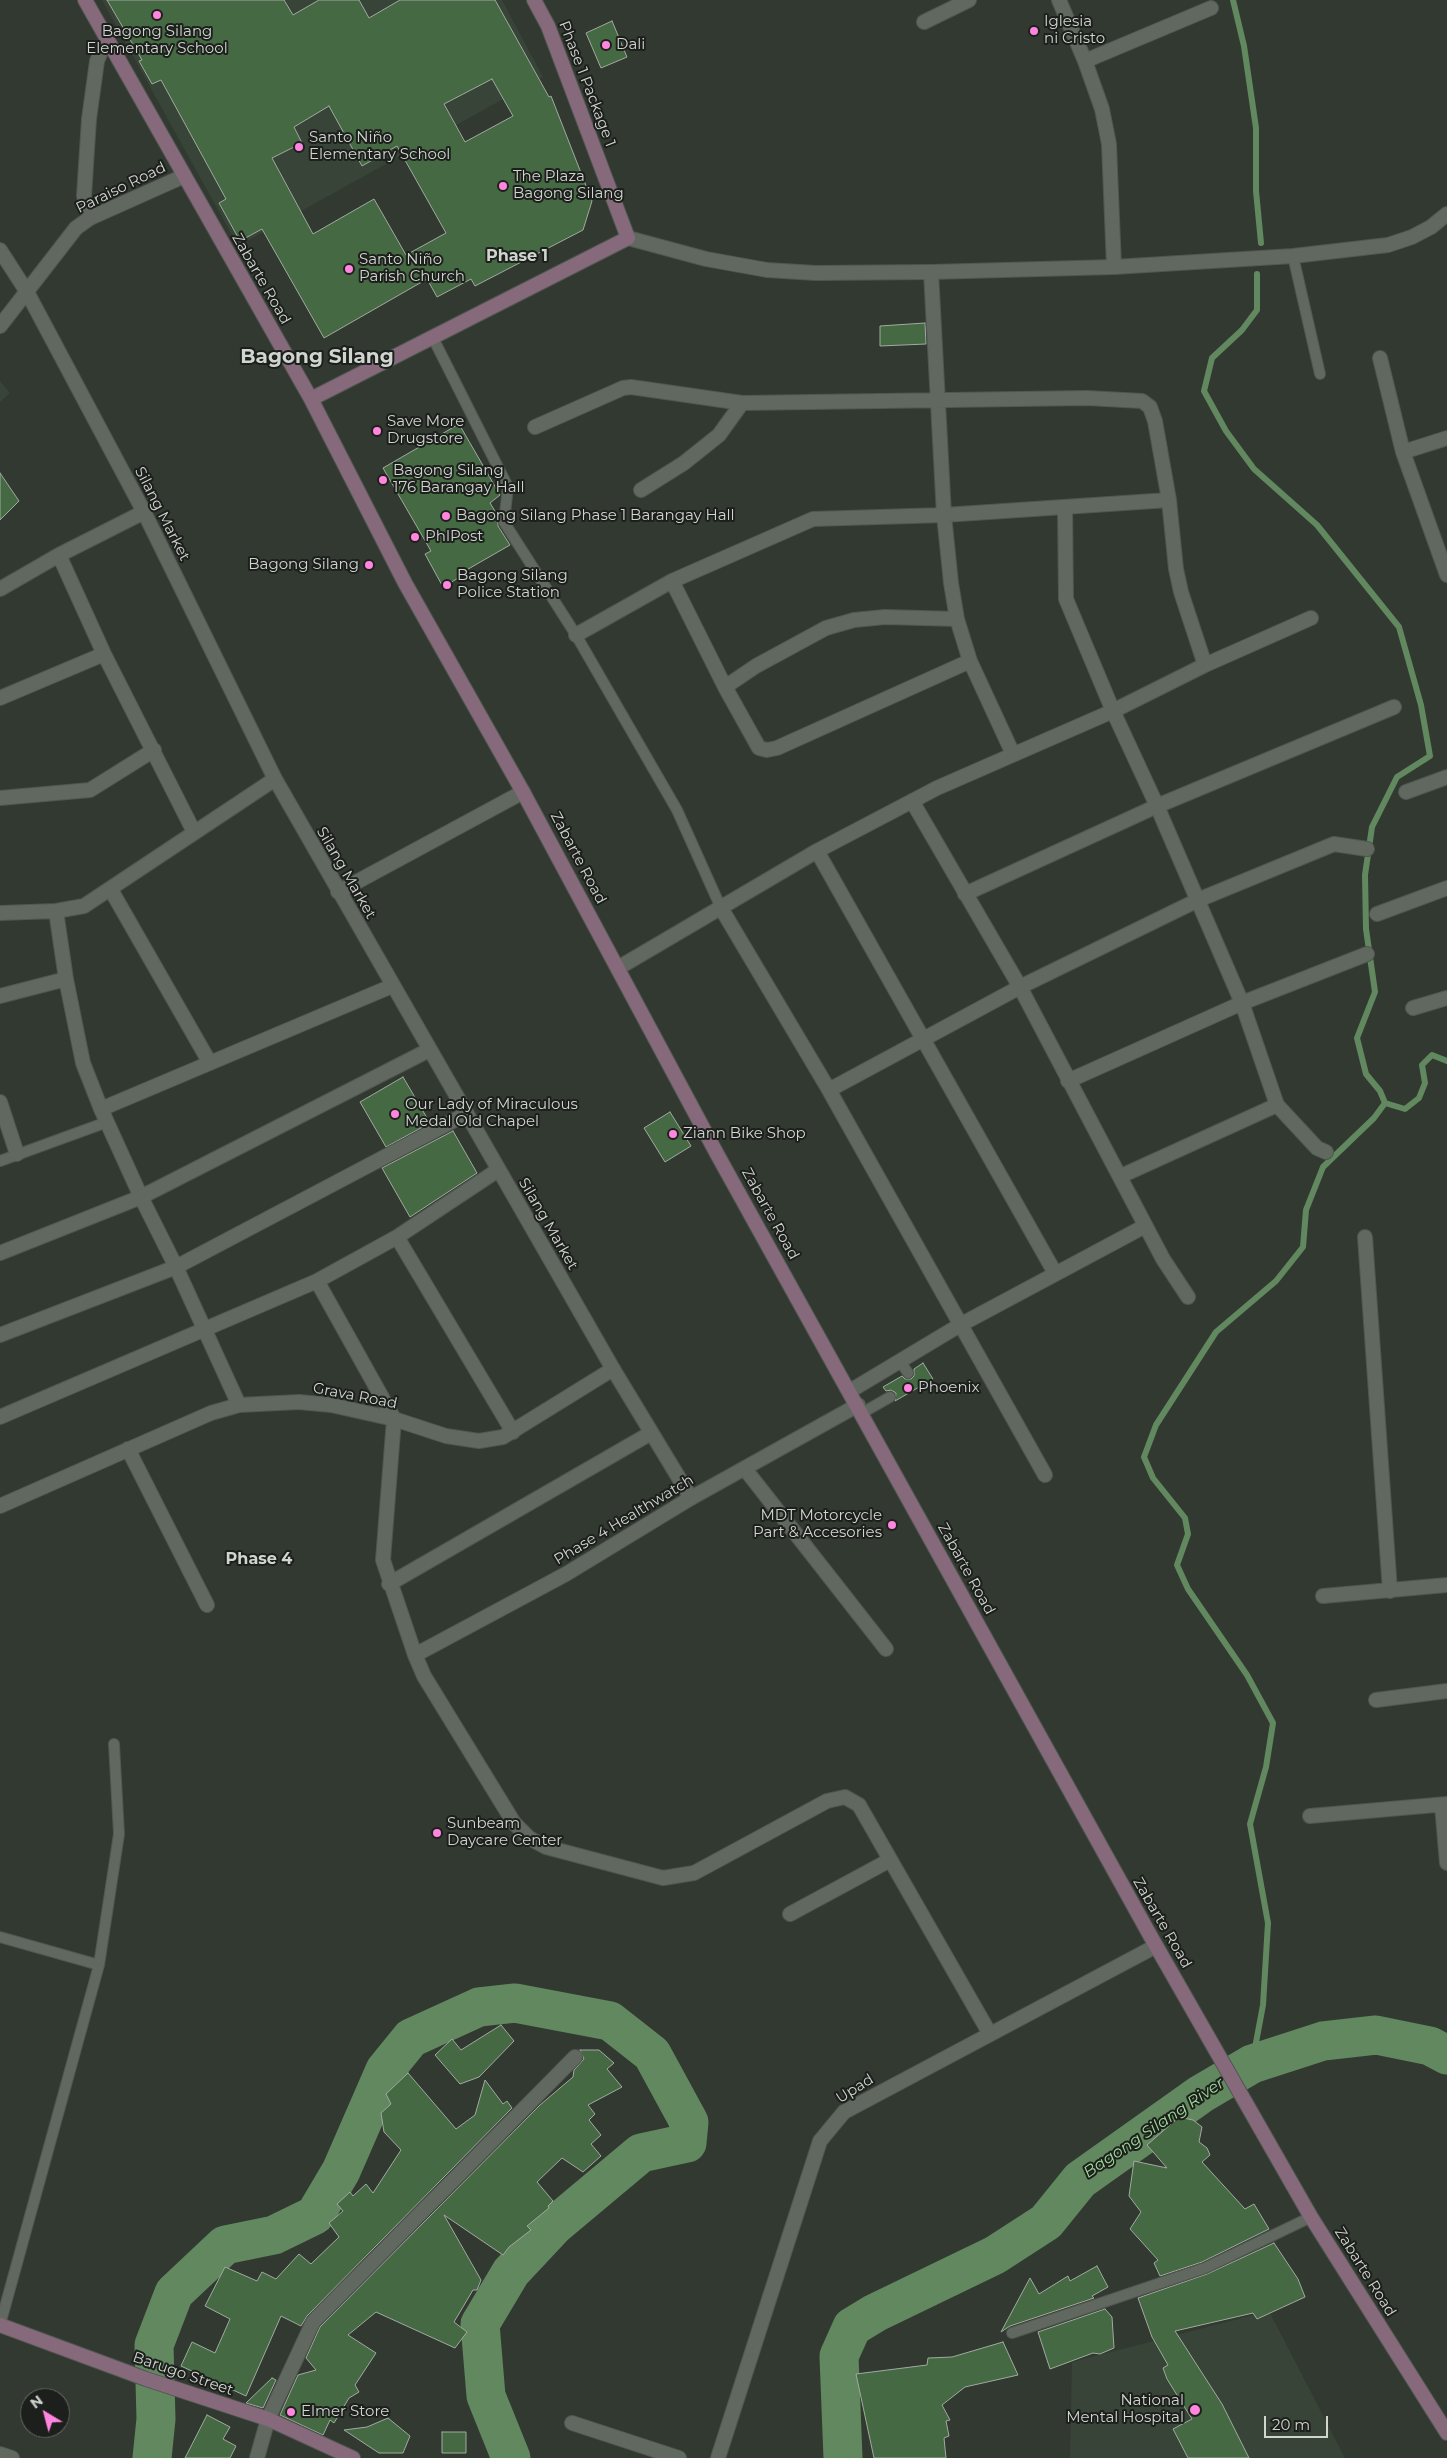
<!DOCTYPE html>
<meta charset="utf-8">
<style>
body{margin:0}
#map{position:relative;width:1447px;height:2458px;overflow:hidden;background:#323931;font-family:Montserrat,sans-serif}
canvas{display:block}
.north{position:absolute;left:20px;top:2388px;width:50px;height:50px;box-sizing:border-box;background:#1c1f1b;border:1px solid #646863;border-radius:50%;rotate:323deg;font-size:14px;font-weight:700;line-height:20px;text-align:center;color:#d0d5d0}
.north::after{content:'';display:block;margin:auto;width:18px;height:22px;background:#ff85df;clip-path:polygon(50% 0,100% 100%,50% 72%,0 100%)}
.scale{position:absolute;left:1264px;top:2416px;width:64px;height:22px;box-sizing:border-box;border:2px solid #d0d5d0;border-top:0;padding-left:6px;font-size:15px;line-height:18px;white-space:nowrap;color:#d0d5d0;-webkit-text-stroke:4px #1c1f1b;paint-order:stroke}
</style>
<div id="map">
<canvas width="1447" height="2458"></canvas>
<div class="north">N</div>
<div class="scale">20 m</div>
</div>
<script>
const ctx = document.querySelector('canvas').getContext('2d');
ctx.lineJoin = 'round';
function fillPath(path, color) { ctx.fillStyle = color; ctx.fill(path, 'evenodd'); }
const toPath = rows => new Path2D(rows.map(r => 'M' + r).join(''));
function stroke(path, color, width, dash) { ctx.strokeStyle = color; ctx.lineWidth = width; ctx.lineCap = dash ? 'butt' : 'round'; ctx.setLineDash(dash || []); ctx.stroke(path); }
function label(font, color, halo, rows, align = 'center') {
  ctx.font = font + ' Montserrat,sans-serif'; ctx.lineWidth = 4; ctx.setLineDash([]); ctx.textBaseline = 'middle'; ctx.strokeStyle = halo; ctx.fillStyle = color; for (const [text, x, y, turn = 0] of rows) {
    ctx.save(); ctx.translate(x, y); ctx.rotate((+turn || 0) * Math.PI / 180); ctx.textAlign = isNaN(turn) ? turn : align; if (halo) ctx.strokeText(text, 0, 0); ctx.fillText(text, 0, 0); ctx.restore();
  }
}
fillPath(toPath([
 [102,0,502,0,543,77,238,246],
 [0,381,10,393,0,402],
 [1269,2311,1345,2458,1070,2458,1072,2362]
]), '#384437');
stroke(toPath([
 [1233,0,1244,46,1256,128,1256,191,1261,243],
 [1257,274,1257,310,1242,330,1212,358,1204,391,1226,431,1254,469,1317,525,1399,627,1421,705,1430,756,1397,777,1372,827,1365,875,1366,929,1375,992,1357,1038,1366,1074,1380,1091,1385,1103,1405,1109,1419,1098,1425,1083,1422,1065,1432,1055,1447,1061],
 [1252,2064,1263,2005,1268,1923,1250,1824,1266,1767,1273,1723,1247,1675,1188,1589,1177,1565,1188,1534,1185,1518,1153,1478,1144,1457,1156,1425,1216,1332,1276,1281,1303,1247,1306,1210,1323,1167,1374,1118,1385,1103]
]), '#628860', 6);
stroke(toPath([
 [152,2458,156,2419,154,2345,174,2293,225,2245,274,2235,315,2215,341,2171,385,2070,411,2038,479,2007,515,2003,610,2021,652,2054,689,2122,687,2143,641,2153,555,2225,511,2272,480,2324,486,2396,511,2458],
 [843,2458,839,2356,852,2327,875,2313,995,2255,1046,2222,1080,2180,1201,2094,1252,2064,1323,2041,1376,2035,1430,2046,1447,2055]
]), '#628860', 39);
const building = toPath([
 [107,0,284,0,293,15,319,0,359,0,369,18,400,0,495,0,549,97,551,96,592,201,583,230,475,286,471,279,437,297,427,279,324,338,262,229,240,241,219,203,226,199,161,80,152,84,139,61,142,60,107,0],
 [492,79,513,116,465,142,444,104,492,79],
 [329,106,362,166,397,146,446,233,406,255,374,199,313,234,272,158,302,143,294,127,329,106],
 [612,21,627,57,601,68,586,33,612,21],
 [925,323,926,344,880,346,880,326,925,323],
 [459,424,500,495,490,503,498,516,498,526,510,545,463,572,460,577,443,587,425,554,431,551,383,468,459,424],
 [0,473,19,501,0,520,0,473],
 [403,1077,430,1123,386,1147,360,1102,403,1077],
 [670,1112,691,1146,665,1162,644,1128,670,1112],
 [453,1131,477,1173,410,1217,382,1168,453,1131],
 [923,1363,933,1379,895,1401,896,1393,891,1390,886,1391,883,1387,902,1376,905,1379,911,1379,914,1376,914,1369,923,1363],
 [501,2025,514,2041,479,2077,460,2084,435,2055,452,2039,461,2050,501,2025],
 [580,2050,599,2050,614,2063,607,2069,622,2087,588,2105,595,2114,589,2120,601,2135,591,2144,601,2156,583,2172,562,2158,537,2182,553,2201,548,2206,549,2208,527,2226,531,2230,509,2247,503,2255,444,2215,481,2280,477,2290,473,2290,454,2322,467,2332,455,2348,376,2312,348,2335,376,2353,355,2385,359,2392,349,2398,334,2423,330,2420,323,2435,280,2415,298,2375,316,2370,306,2358,320,2327,540,2105,573,2077,574,2070,584,2059,580,2050],
 [408,2073,456,2129,475,2115,485,2080,503,2104,507,2101,512,2108,307,2316,301,2326,281,2316,246,2396,181,2366,192,2342,215,2353,230,2319,205,2306,225,2267,257,2281,262,2272,276,2279,299,2254,311,2264,339,2237,329,2223,343,2211,337,2204,350,2192,353,2196,366,2184,373,2193,401,2150,384,2132,381,2113,391,2104,386,2094,408,2073],
 [1179,2117,1193,2120,1202,2127,1199,2142,1207,2148,1210,2155,1202,2162,1245,2209,1254,2204,1269,2229,1202,2262,1160,2276,1154,2263,1158,2260,1130,2229,1141,2212,1129,2196,1134,2161,1167,2168,1147,2145,1179,2117],
 [1274,2243,1298,2279,1305,2297,1257,2319,1253,2313,1175,2331,1222,2404,1249,2458,1188,2458,1173,2429,1192,2419,1167,2379,1163,2368,1168,2365,1152,2337,1138,2298,1207,2274,1274,2243],
 [1097,2266,1108,2287,1092,2296,1094,2298,1010,2326,1001,2332,1030,2278,1039,2294,1068,2276,1070,2281,1097,2266],
 [1105,2309,1112,2317,1114,2348,1100,2354,1093,2353,1050,2369,1038,2332,1105,2309],
 [1003,2342,1018,2375,965,2387,942,2405,950,2420,946,2421,949,2436,944,2438,946,2458,874,2458,856,2374,927,2365,928,2358,952,2357,1003,2342],
 [272,2378,276,2380,263,2408,246,2403,272,2378],
 [207,2415,230,2427,223,2439,236,2446,230,2458,185,2458,207,2415],
 [388,2418,410,2436,403,2453,379,2453,344,2430,367,2427,388,2418],
 [442,2432,466,2432,466,2453,442,2453,442,2432]
]);
fillPath(building, '#456942');
stroke(building, '#a2aaa1', 1);
const service = toPath([
 [1293,256,1320,374],
 [433,338,508,487,504,522,576,635,677,810,721,908],
 [0,1161,107,1122],
 [900,1361,908,1373],
 [862,1413,890,1397],
 [0,1937,99,1965],
 [0,2325,99,1965,119,1834,114,1744],
 [1012,2333,1205,2268,1311,2217]
]);
const pedestrian = toPath([
 [90,218,84,196,89,119,97,61,102,49,109,43]
]);
const minor = toPath([
 [1059,0,1085,61,1102,109,1109,144,1114,267],
 [924,22,969,0],
 [1085,61,1211,8],
 [0,250,27,292,144,512,275,779,613,1369],
 [931,272,944,515,951,583,957,619,970,661,1013,754],
 [0,326,76,228,90,218,184,176],
 [1380,358,1403,452,1447,575],
 [535,427,623,388,631,387,742,403,1087,398,1142,401,1150,407,1155,421,1169,500,1176,569,1181,592,1205,665],
 [1403,452,1447,438],
 [641,490,684,463,719,435,742,403],
 [1065,507,1066,599,1113,711,1157,806,1242,1003,1277,1105,1317,1148,1326,1152],
 [59,555,104,654,194,832],
 [672,581,725,687,759,748,767,750,777,748,970,661],
 [0,589,59,555,144,512],
 [576,635,672,581,813,519,944,515,1169,500],
 [725,687,756,666,826,628,854,620,885,617,957,619],
 [0,698,104,654],
 [1406,792,1447,777],
 [0,798,90,790,154,750],
 [912,801,1020,987,1163,1259,1188,1297],
 [817,851,1055,1273],
 [111,890,210,1063],
 [338,892,523,792],
 [965,894,1157,806,1394,707],
 [721,908,829,1090,1045,1475],
 [56,911,66,979,83,1063,101,1109,141,1197,176,1267,239,1405],
 [0,913,56,911,84,906,275,779],
 [1377,914,1447,888],
 [618,968,817,851,937,788,1113,711,1205,665,1311,618],
 [0,996,66,979],
 [1413,1008,1447,998],
 [1068,1081,1242,1003,1367,954],
 [829,1090,1020,987,1198,900,1334,844,1367,849],
 [0,1102,17,1154],
 [101,1109,392,986],
 [1121,1176,1277,1105],
 [397,1237,513,1432],
 [1365,1237,1390,1591],
 [0,1253,141,1197,429,1050],
 [317,1281,394,1419,383,1560,415,1655],
 [0,1335,176,1267,466,1114],
 [850,1391,960,1325,1145,1226],
 [0,1417,317,1281,397,1237,498,1170],
 [128,1449,207,1605],
 [745,1469,886,1649],
 [691,1498,566,1574,415,1655,424,1676,514,1823,529,1838,546,1847,663,1878,694,1873,827,1801,845,1797,859,1805,990,2034],
 [389,1584,651,1433],
 [1323,1596,1447,1585],
 [1376,1700,1447,1691],
 [1442,1805,1447,1863],
 [1310,1816,1447,1804],
 [790,1914,890,1860],
 [572,2423,679,2458],
 [0,2454,12,2458],
 [257,2458,268,2419,313,2322,575,2057],
 [718,2458,820,2141,844,2112,1156,1946]
]);
const tertiary = toPath([
 [628,238,706,259,767,270,816,273,931,272,1114,267,1293,256,1388,245,1412,237,1431,227,1447,214],
 [0,1506,211,1413,239,1405,299,1402,331,1405,394,1419,446,1436,479,1441,503,1437,613,1369,691,1498,858,1405]
]);
const secondary = toPath([
 [85,0,311,399,405,583,523,792,717,1154,1151,1937,1311,2217,1447,2433],
 [311,399,628,238,548,26,534,0],
 [0,2325,146,2379,268,2419,353,2458]
]);
stroke(service, '#505650', 12);
stroke(pedestrian, '#505650', 16);
stroke(minor, '#505650', 16);
stroke(tertiary, '#505650', 16);
stroke(secondary, '#505650', 16);
stroke(service, '#616860', 10);
stroke(pedestrian, '#616860', 14);
stroke(minor, '#616860', 14);
stroke(tertiary, '#616860', 14);
stroke(secondary, '#866a7c', 14);
for (const [x, y, r, color] of [
 [157,15,5,"#ff85df"],
 [1034,31,5,"#ff85df"],
 [606,45,5,"#ff85df"],
 [299,147,5,"#ff85df"],
 [503,186,5,"#ff85df"],
 [349,269,5,"#ff85df"],
 [377,431,5,"#ff85df"],
 [383,480,5,"#ff85df"],
 [446,516,5,"#ff85df"],
 [415,537,5,"#ff85df"],
 [369,565,5,"#ff85df"],
 [447,585,5,"#ff85df"],
 [395,1114,5,"#ff85df"],
 [673,1134,5,"#ff85df"],
 [908,1388,5,"#ff85df"],
 [892,1525,5,"#ff85df"],
 [437,1833,5,"#ff85df"],
 [1195,2410,6,"#ff85df"],
 [291,2412,5,"#ff85df"]
]) { const dot = new Path2D(); dot.arc(x, y, r, 0, 2 * Math.PI); ctx.fillStyle = color; ctx.fill(dot); stroke(dot, '#1c1f1b', 2); }
label('15px', '#d0d5d0', '#1c1f1b', [
 ["Iglesia",1044,22],
 ["ni Cristo",1044,39],
 ["Bagong Silang",157,32,"center"],
 ["Elementary School",157,49,"center"],
 ["Dali",616,45],
 ["Santo Niño",309,138],
 ["Elementary School",309,155],
 ["The Plaza",513,177],
 ["Bagong Silang",513,194],
 ["Santo Niño",359,260],
 ["Parish Church",359,277],
 ["Save More",387,422],
 ["Drugstore",387,439],
 ["Bagong Silang",393,471],
 ["176 Barangay Hall",393,488],
 ["Bagong Silang Phase 1 Barangay Hall",456,516],
 ["PhlPost",425,537],
 ["Bagong Silang",359,565,"right"],
 ["Bagong Silang",457,576],
 ["Police Station",457,593],
 ["Our Lady of Miraculous",405,1105],
 ["Medal Old Chapel",405,1122],
 ["Ziann Bike Shop",683,1134],
 ["Phoenix",918,1388],
 ["MDT Motorcycle",882,1516,"right"],
 ["Part & Accesories",882,1533,"right"],
 ["Sunbeam",447,1824],
 ["Daycare Center",447,1841],
 ["National",1184,2401,"right"],
 ["Mental Hospital",1184,2418,"right"],
 ["Elmer Store",301,2412]
], 'left');
label('15px', '#d0d5d0', '#1c1f1b', [
 ["Phase 1 Package 1",587,84,69],
 ["Paraiso Road",121,188,-26],
 ["Zabarte Road",261,279,60],
 ["Silang Market",162,514,63],
 ["Zabarte Road",578,858,62],
 ["Silang Market",346,873,60],
 ["Zabarte Road",770,1214,61],
 ["Silang Market",548,1224,60],
 ["Grava Road",355,1396,11],
 ["Phase 4 Healthwatch",624,1520,-31],
 ["Zabarte Road",966,1569,61],
 ["Zabarte Road",1162,1923,60],
 ["Upad",855,2089,-32],
 ["Zabarte Road",1365,2272,58],
 ["Barugo Street",183,2374,19]
]);
label('bold 16px', '#d0d5d0', '#1c1f1b', [
 ["Phase 1",517,256],
 ["Phase 4",259,1559]
]);
label('italic 16px', '#9fd99a', '#1c1f1b', [
 ["Bagong Silang River",1154,2128,-34]
]);
label('bold 20px', '#d0d5d0', '#1c1f1b', [
 ["Bagong Silang",317,357]
]);
</script>
